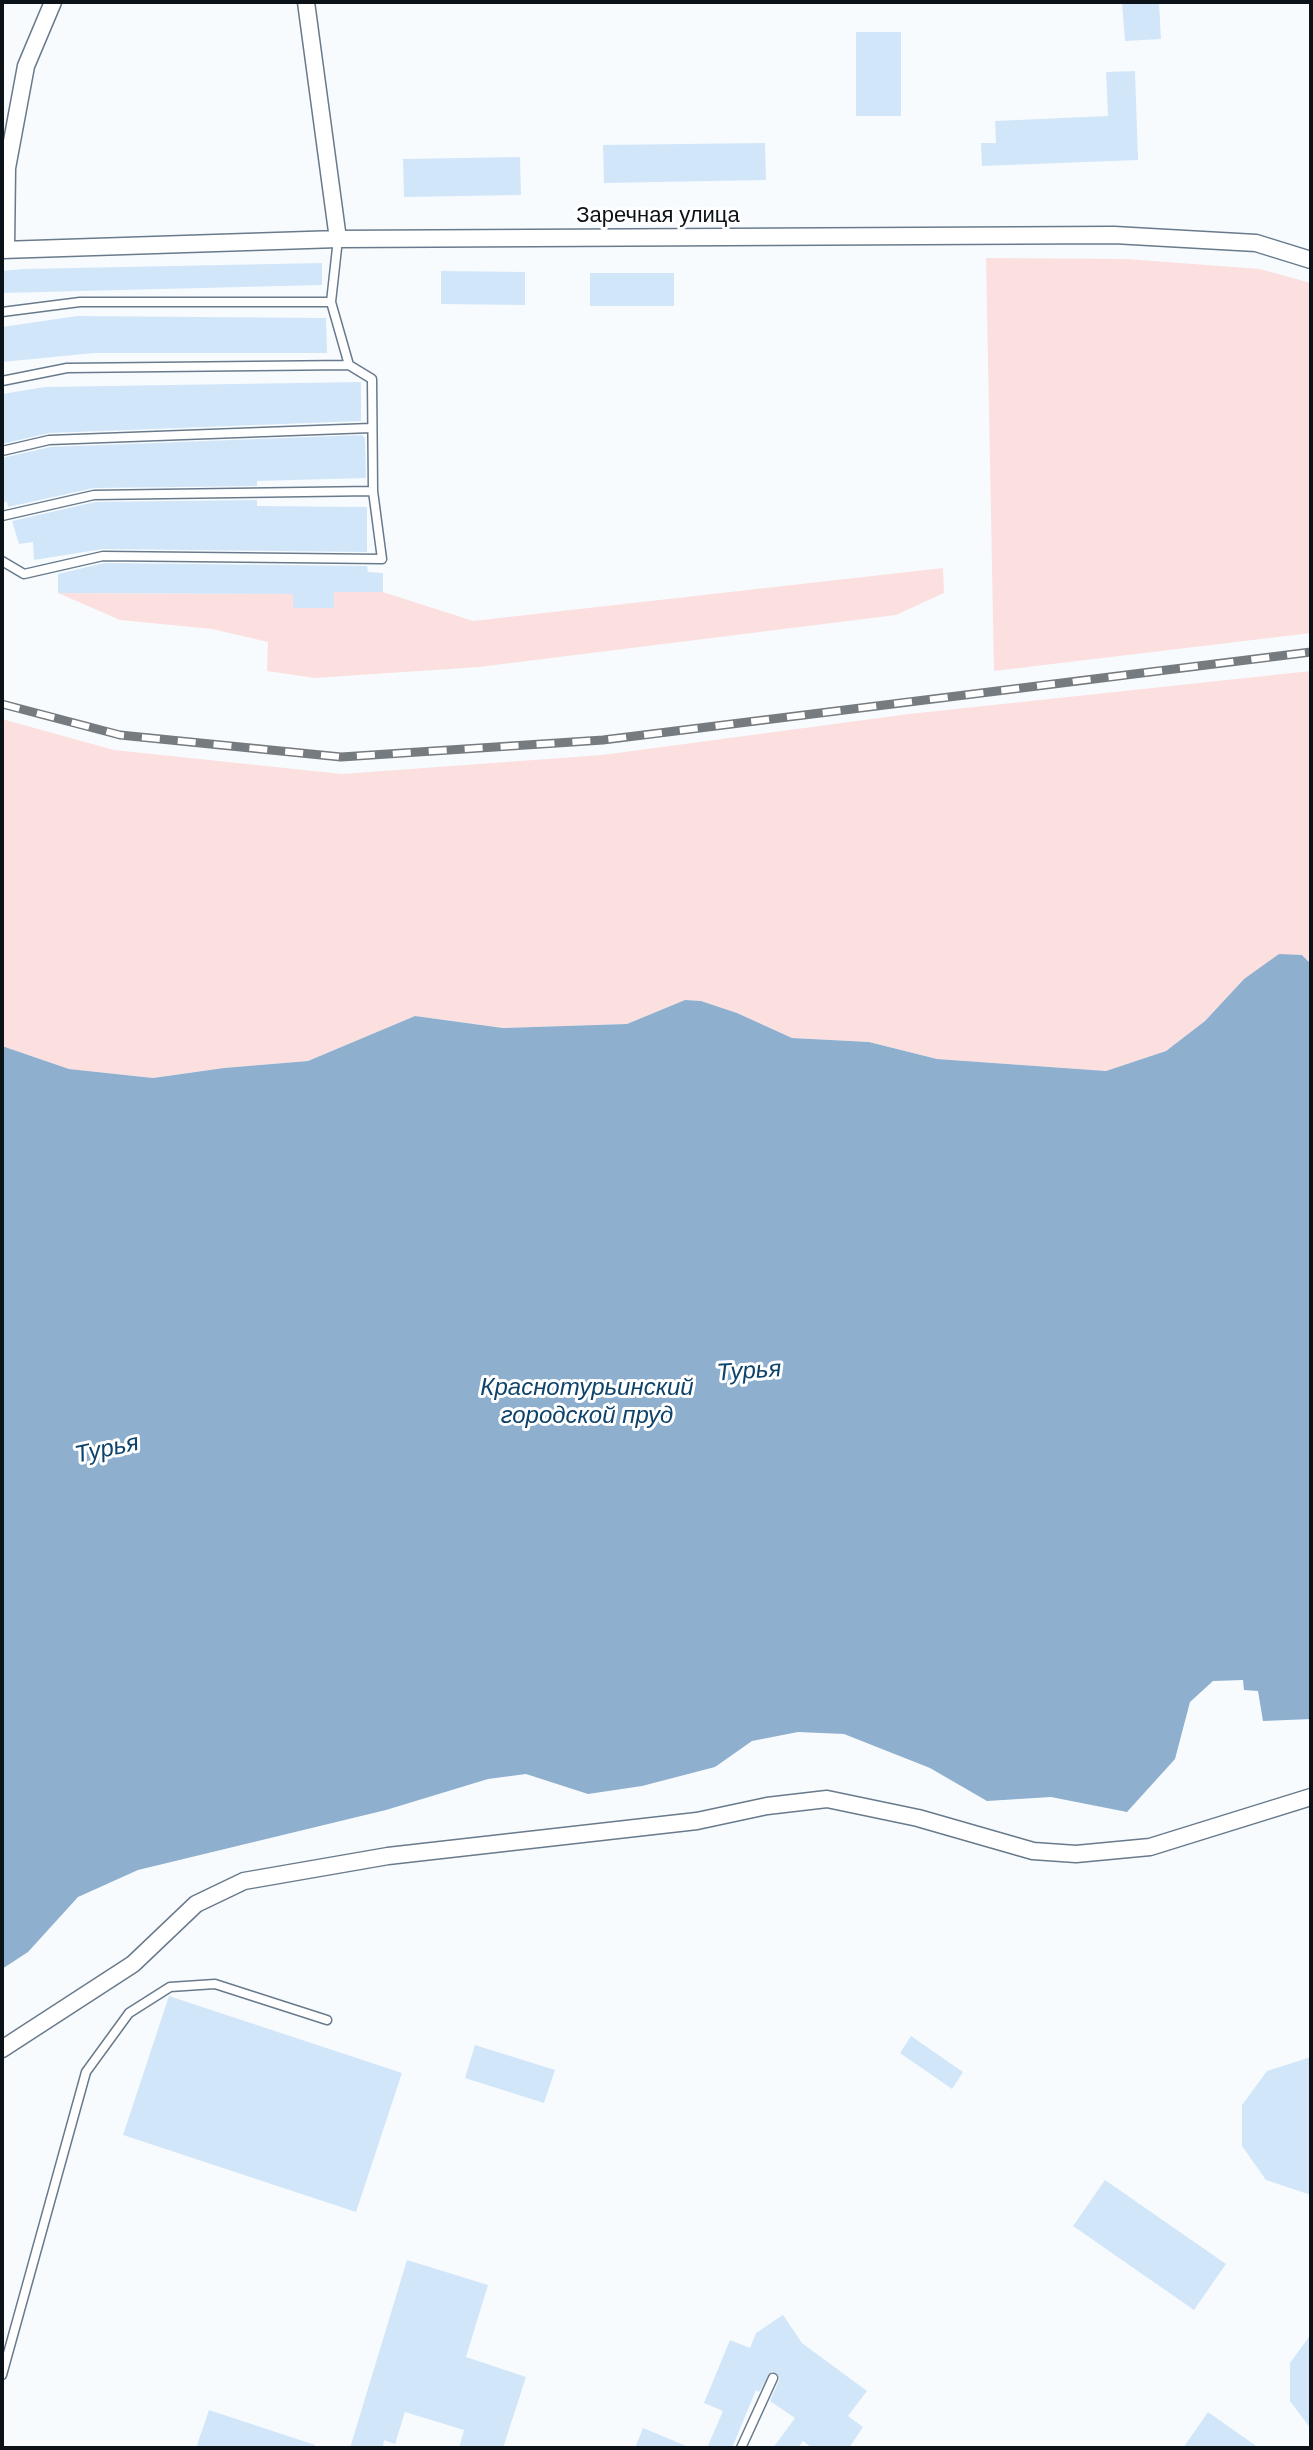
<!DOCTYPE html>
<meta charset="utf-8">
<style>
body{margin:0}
#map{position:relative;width:1313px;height:2450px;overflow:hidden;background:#f7fbfe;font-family:"DM Sans",sans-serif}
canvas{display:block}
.frame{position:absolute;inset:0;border:4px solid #0b1218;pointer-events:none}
</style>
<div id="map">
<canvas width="1313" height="2450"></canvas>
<div class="frame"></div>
</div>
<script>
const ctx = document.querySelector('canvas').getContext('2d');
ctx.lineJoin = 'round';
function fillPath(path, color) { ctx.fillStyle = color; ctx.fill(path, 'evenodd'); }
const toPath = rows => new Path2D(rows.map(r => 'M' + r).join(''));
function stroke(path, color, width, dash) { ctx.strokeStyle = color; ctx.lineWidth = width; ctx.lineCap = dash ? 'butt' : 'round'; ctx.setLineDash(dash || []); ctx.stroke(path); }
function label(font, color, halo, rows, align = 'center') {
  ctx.font = font + ' "DM Sans",sans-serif'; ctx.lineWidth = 6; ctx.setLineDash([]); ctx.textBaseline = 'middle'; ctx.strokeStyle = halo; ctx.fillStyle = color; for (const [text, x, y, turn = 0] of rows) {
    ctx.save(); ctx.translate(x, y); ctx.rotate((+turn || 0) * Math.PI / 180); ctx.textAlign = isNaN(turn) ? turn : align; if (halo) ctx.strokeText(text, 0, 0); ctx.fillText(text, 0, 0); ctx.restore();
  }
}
fillPath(toPath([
 [986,258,1127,259,1260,269,1311,283,1311,633,994,671],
 [943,568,944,593,896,615,479,667,315,678,267,671,268,642,212,629,120,620,58,593,293,594,293,608,333,608,334,592,383,592,473,621],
 [1311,671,1311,964,1302,955,1244,979,1205,1021,1166,1051,1106,1071,937,1059,869,1042,792,1038,737,1013,701,1001,685,1000,627,1024,503,1028,415,1016,308,1061,224,1068,153,1078,69,1069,2,1046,2,719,114,750,342,774,602,755,909,714]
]), '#fce0e0');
fillPath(toPath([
 [1279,954,1302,955,1311,964,1311,1719,1263,1721,1258,1691,1244,1690,1243,1680,1213,1681,1190,1702,1175,1759,1127,1812,1051,1797,987,1801,930,1768,844,1734,798,1732,752,1741,715,1767,642,1786,588,1794,526,1774,488,1779,386,1810,138,1870,78,1897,28,1952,2,1969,2,1046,69,1069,153,1078,224,1068,308,1061,415,1016,503,1028,627,1024,685,1000,701,1001,737,1013,792,1038,869,1042,937,1059,1106,1071,1166,1051,1205,1021,1244,979]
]), '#8eafce');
fillPath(toPath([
 [1122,2,1159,2,1161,39,1125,41],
 [856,32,901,32,901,116,856,116],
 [1135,71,1138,160,982,166,981,143,996,143,995,121,1108,116,1106,72],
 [765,143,766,180,604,183,603,145],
 [520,157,521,195,404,197,403,159],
 [322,263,322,285,2,293,2,271,24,269],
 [441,271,525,272,525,305,441,304],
 [590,273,674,273,674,306,590,306],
 [77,316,326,318,327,353,94,353,2,362,2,327],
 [361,382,361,421,49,433,2,444,2,394,45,387],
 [362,435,365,438,366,478,257,481,257,486,94,488,8,507,7,502,2,503,2,458,50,447],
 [257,500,257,506,367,507,367,552,103,549,34,560,33,542,19,544,12,521,95,502],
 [104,563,367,566,368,572,383,573,383,592,334,592,334,608,293,608,293,594,58,593,58,574],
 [169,1996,402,2073,356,2212,123,2135],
 [911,2036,963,2072,952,2089,900,2053],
 [475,2045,555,2070,544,2103,465,2078],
 [1311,2057,1311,2195,1266,2180,1242,2146,1242,2105,1267,2071],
 [1105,2180,1226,2264,1194,2310,1073,2226],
 [407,2260,488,2285,466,2357,526,2377,503,2448,459,2448,464,2430,405,2412,395,2444,384,2440,383,2448,350,2448],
 [783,2315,802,2343,867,2391,848,2416,863,2427,849,2448,812,2448,803,2441,798,2448,773,2448,795,2418,770,2401,780,2378,772,2371,759,2392,756,2390,732,2448,707,2448,723,2411,704,2403,730,2340,750,2348,756,2333],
 [1311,2334,1311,2429,1290,2401,1290,2363],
 [209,2410,315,2445,315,2448,196,2448],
 [1208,2412,1259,2448,1183,2448],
 [643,2428,691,2448,635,2448]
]), '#d2e6fa');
const service = toPath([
 [2,312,80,302,331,302],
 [2,381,67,368,349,365],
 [2,451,49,440,371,428],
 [2,516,94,495,373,491],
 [2,561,24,574,103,556,382,559,373,491,372,379,349,365,331,302,338,239],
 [2,2375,86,2072,129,2013,170,1987,215,1984,327,2020],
 [741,2448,773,2378]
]);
const minor = toPath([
 [306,2,338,239],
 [6,249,7,168,26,66,53,2],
 [2,250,338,239,1114,235,1256,243,1311,260],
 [2,2049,133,1964,196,1904,244,1881,388,1856,697,1821,767,1806,827,1799,918,1818,1033,1851,1076,1854,1150,1847,1311,1797]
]);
stroke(service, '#687a8b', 11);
stroke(minor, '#687a8b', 19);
stroke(service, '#fff', 8);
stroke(minor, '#fff', 16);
const rail = toPath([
 [2,704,120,735,341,757,603,740,1311,652]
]);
stroke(rail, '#767b80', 9);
stroke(rail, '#fff', 6, [18]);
label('22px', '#0b1218', '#fff', [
 ["Заречная улица",658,216]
]);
label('italic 24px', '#0e436c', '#fff', [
 ["Турья",749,1372,-4],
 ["Краснотурьинский",587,1389],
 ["городской пруд",587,1417],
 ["Турья",107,1450,-12]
]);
</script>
